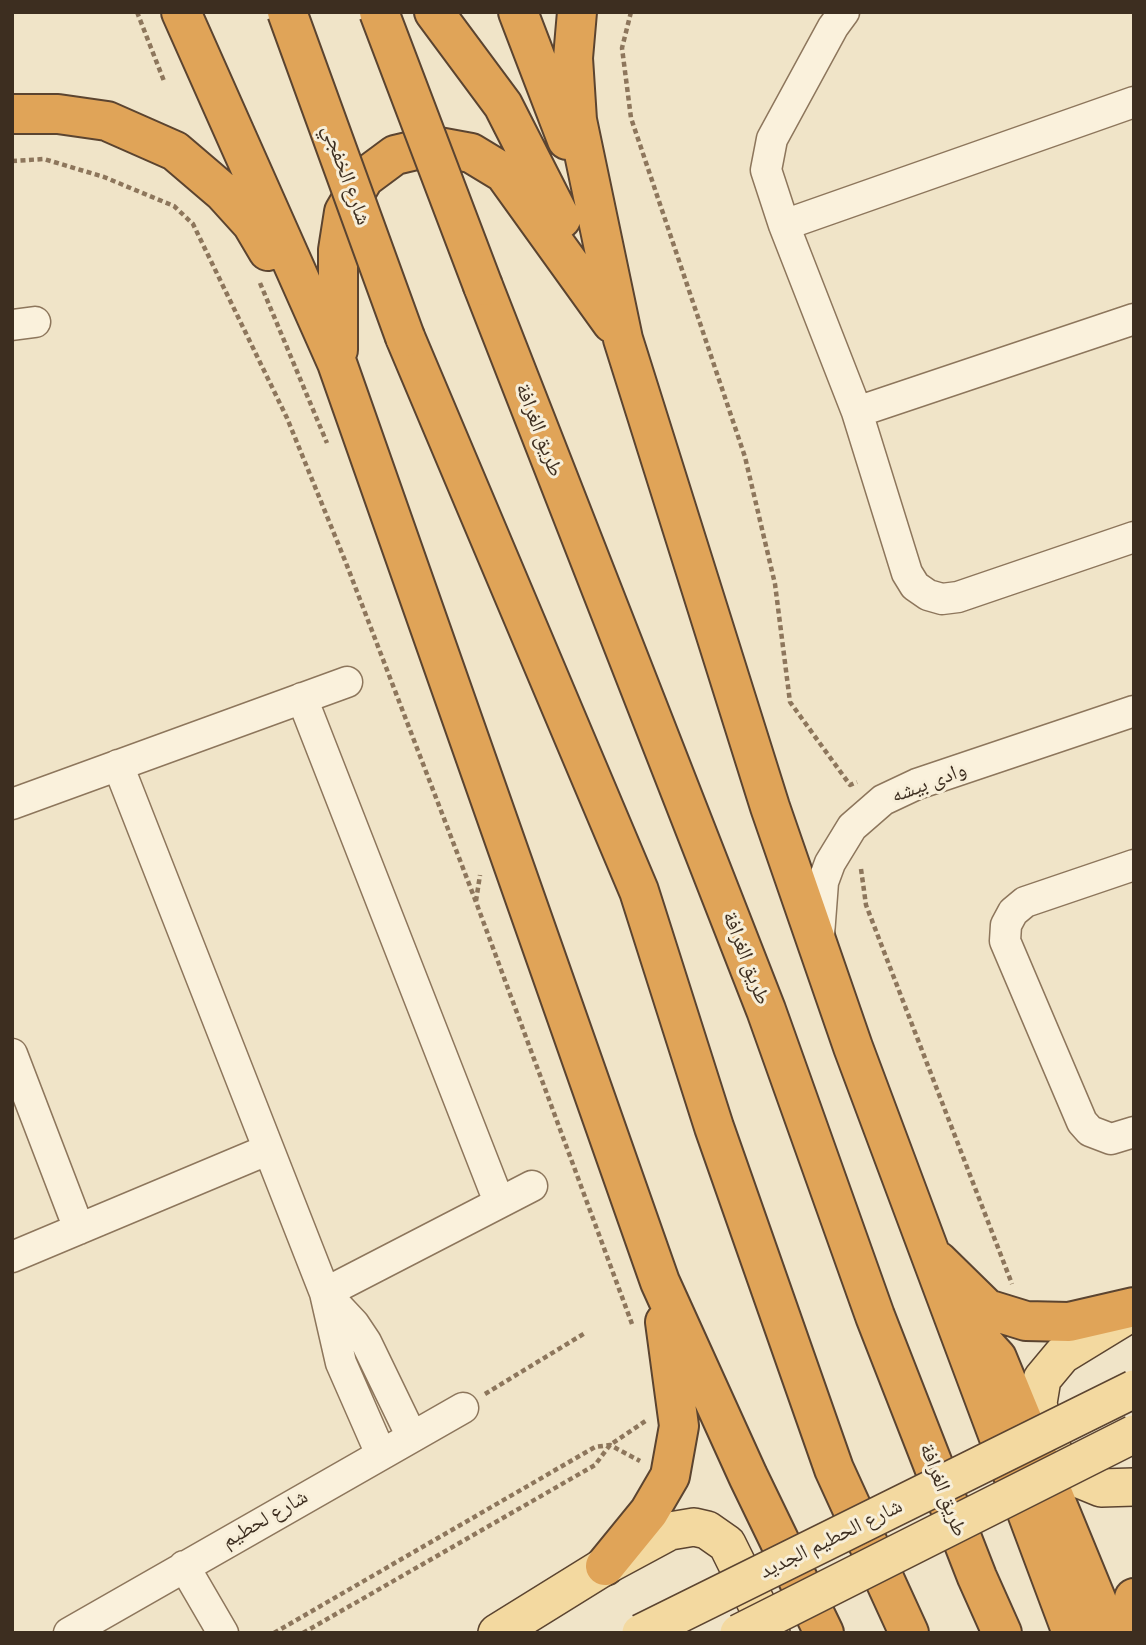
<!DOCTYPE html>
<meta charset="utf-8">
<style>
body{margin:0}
#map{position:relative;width:1146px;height:1645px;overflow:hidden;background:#f0e4c8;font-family:Merriweather,serif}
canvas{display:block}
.frame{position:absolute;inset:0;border:14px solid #3d2e20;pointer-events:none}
</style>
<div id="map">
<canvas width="1146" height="1645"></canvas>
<div class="frame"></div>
</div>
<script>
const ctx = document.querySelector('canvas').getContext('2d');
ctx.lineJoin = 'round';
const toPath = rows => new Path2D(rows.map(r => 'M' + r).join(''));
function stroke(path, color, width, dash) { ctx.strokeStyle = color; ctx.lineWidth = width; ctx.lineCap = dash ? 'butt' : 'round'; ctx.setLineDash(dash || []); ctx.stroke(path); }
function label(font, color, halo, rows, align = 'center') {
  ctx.font = font + ' Merriweather,"Noto Naskh Arabic",serif'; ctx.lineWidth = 6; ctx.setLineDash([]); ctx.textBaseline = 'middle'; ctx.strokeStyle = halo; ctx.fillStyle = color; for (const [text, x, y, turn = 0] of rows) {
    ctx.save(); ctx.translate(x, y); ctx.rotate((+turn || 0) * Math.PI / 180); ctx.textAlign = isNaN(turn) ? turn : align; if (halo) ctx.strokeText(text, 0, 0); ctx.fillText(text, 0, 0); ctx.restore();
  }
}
const minor = toPath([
 [844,12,833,27,772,139,766,170,784,225,857,412,907,573,915,586,928,595,942,599,958,597,1134,537],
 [784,225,1134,102],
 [12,325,35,322],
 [857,412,1134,319],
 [302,698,499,1202],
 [118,765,325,1293,341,1363,380,1452],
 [12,804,347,682],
 [1134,865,1025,902,1013,912,1006,925,1005,941,1082,1122,1090,1131,1111,1139,1134,1132],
 [819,935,823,882,830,863,852,827,883,800,917,784,1134,711],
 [12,1054,79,1229],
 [12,1257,267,1150],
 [325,1293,532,1186],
 [325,1293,354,1324,366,1342,411,1435],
 [184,1566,223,1633],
 [69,1633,463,1408]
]);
const major = toPath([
 [1134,1311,1062,1355,1042,1379,1038,1403,1045,1437,1056,1456,1079,1479,1101,1488,1134,1487],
 [497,1633,605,1566,670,1531,694,1527,707,1530,727,1544,771,1633]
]);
const highway = toPath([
 [181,12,337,363,660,1282,748,1476,824,1633],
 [434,12,503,105,561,219],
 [518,12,567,140],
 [577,12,573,58,577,120,623,339,770,807,853,1047,1072,1633],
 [12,114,58,114,107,121,175,151,223,192,252,224,268,251],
 [483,286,766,1010,875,1316,977,1577,1002,1633],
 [405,337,639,891,714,1127,834,1469,909,1633],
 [338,350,338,250,344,212,364,178,395,155,433,146,471,153,504,173,612,323],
 [938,1261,987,1309,1026,1321,1069,1322,1134,1307],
 [977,1336,997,1358,1110,1633],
 [605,1566,649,1512,670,1476,679,1426,665,1322],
 [1133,1633,1134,1598]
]);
stroke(minor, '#8d765c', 33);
stroke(major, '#5b4430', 40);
stroke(highway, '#5b4430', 42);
stroke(toPath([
 [137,12,164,81],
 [631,12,622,48,631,118,745,457,775,584,790,702,850,785,857,782],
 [12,161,44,159,104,177,174,206,193,224,287,418,346,563,476,902,632,1324],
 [260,283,327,443],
 [861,869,866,905,1012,1284],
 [476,901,480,875],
 [485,1394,585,1333],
 [274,1633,595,1447,610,1445,640,1461],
 [303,1633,595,1465,610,1445,647,1420]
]), '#8d765c', 4.5, [5, 3.5]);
stroke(minor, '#faf1dc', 30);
stroke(major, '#f3d9a0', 37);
stroke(highway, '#e0a458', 38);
const majorBridge = toPath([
 [641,1633,1134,1389],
 [739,1633,1134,1434]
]);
const highwayBridge = toPath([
 [287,12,405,337],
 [379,12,483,286]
]);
stroke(majorBridge, '#5b4430', 40, []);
stroke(highwayBridge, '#5b4430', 42, []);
stroke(majorBridge, '#f3d9a0', 37);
stroke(highwayBridge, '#e0a458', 38);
label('21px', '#3d2e20', '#f7eed8', [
 ["شارع الخفجي",346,175,70],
 ["طريق الغرافة",539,430,69],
 ["وادى بيشه",929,783,-21],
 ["طريق الغرافة",746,958,69],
 ["طريق الغرافة",943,1490,69],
 ["شارع لحطيم",265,1519,-30],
 ["شارع الحطيم الجديد",831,1539,-26]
]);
</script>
